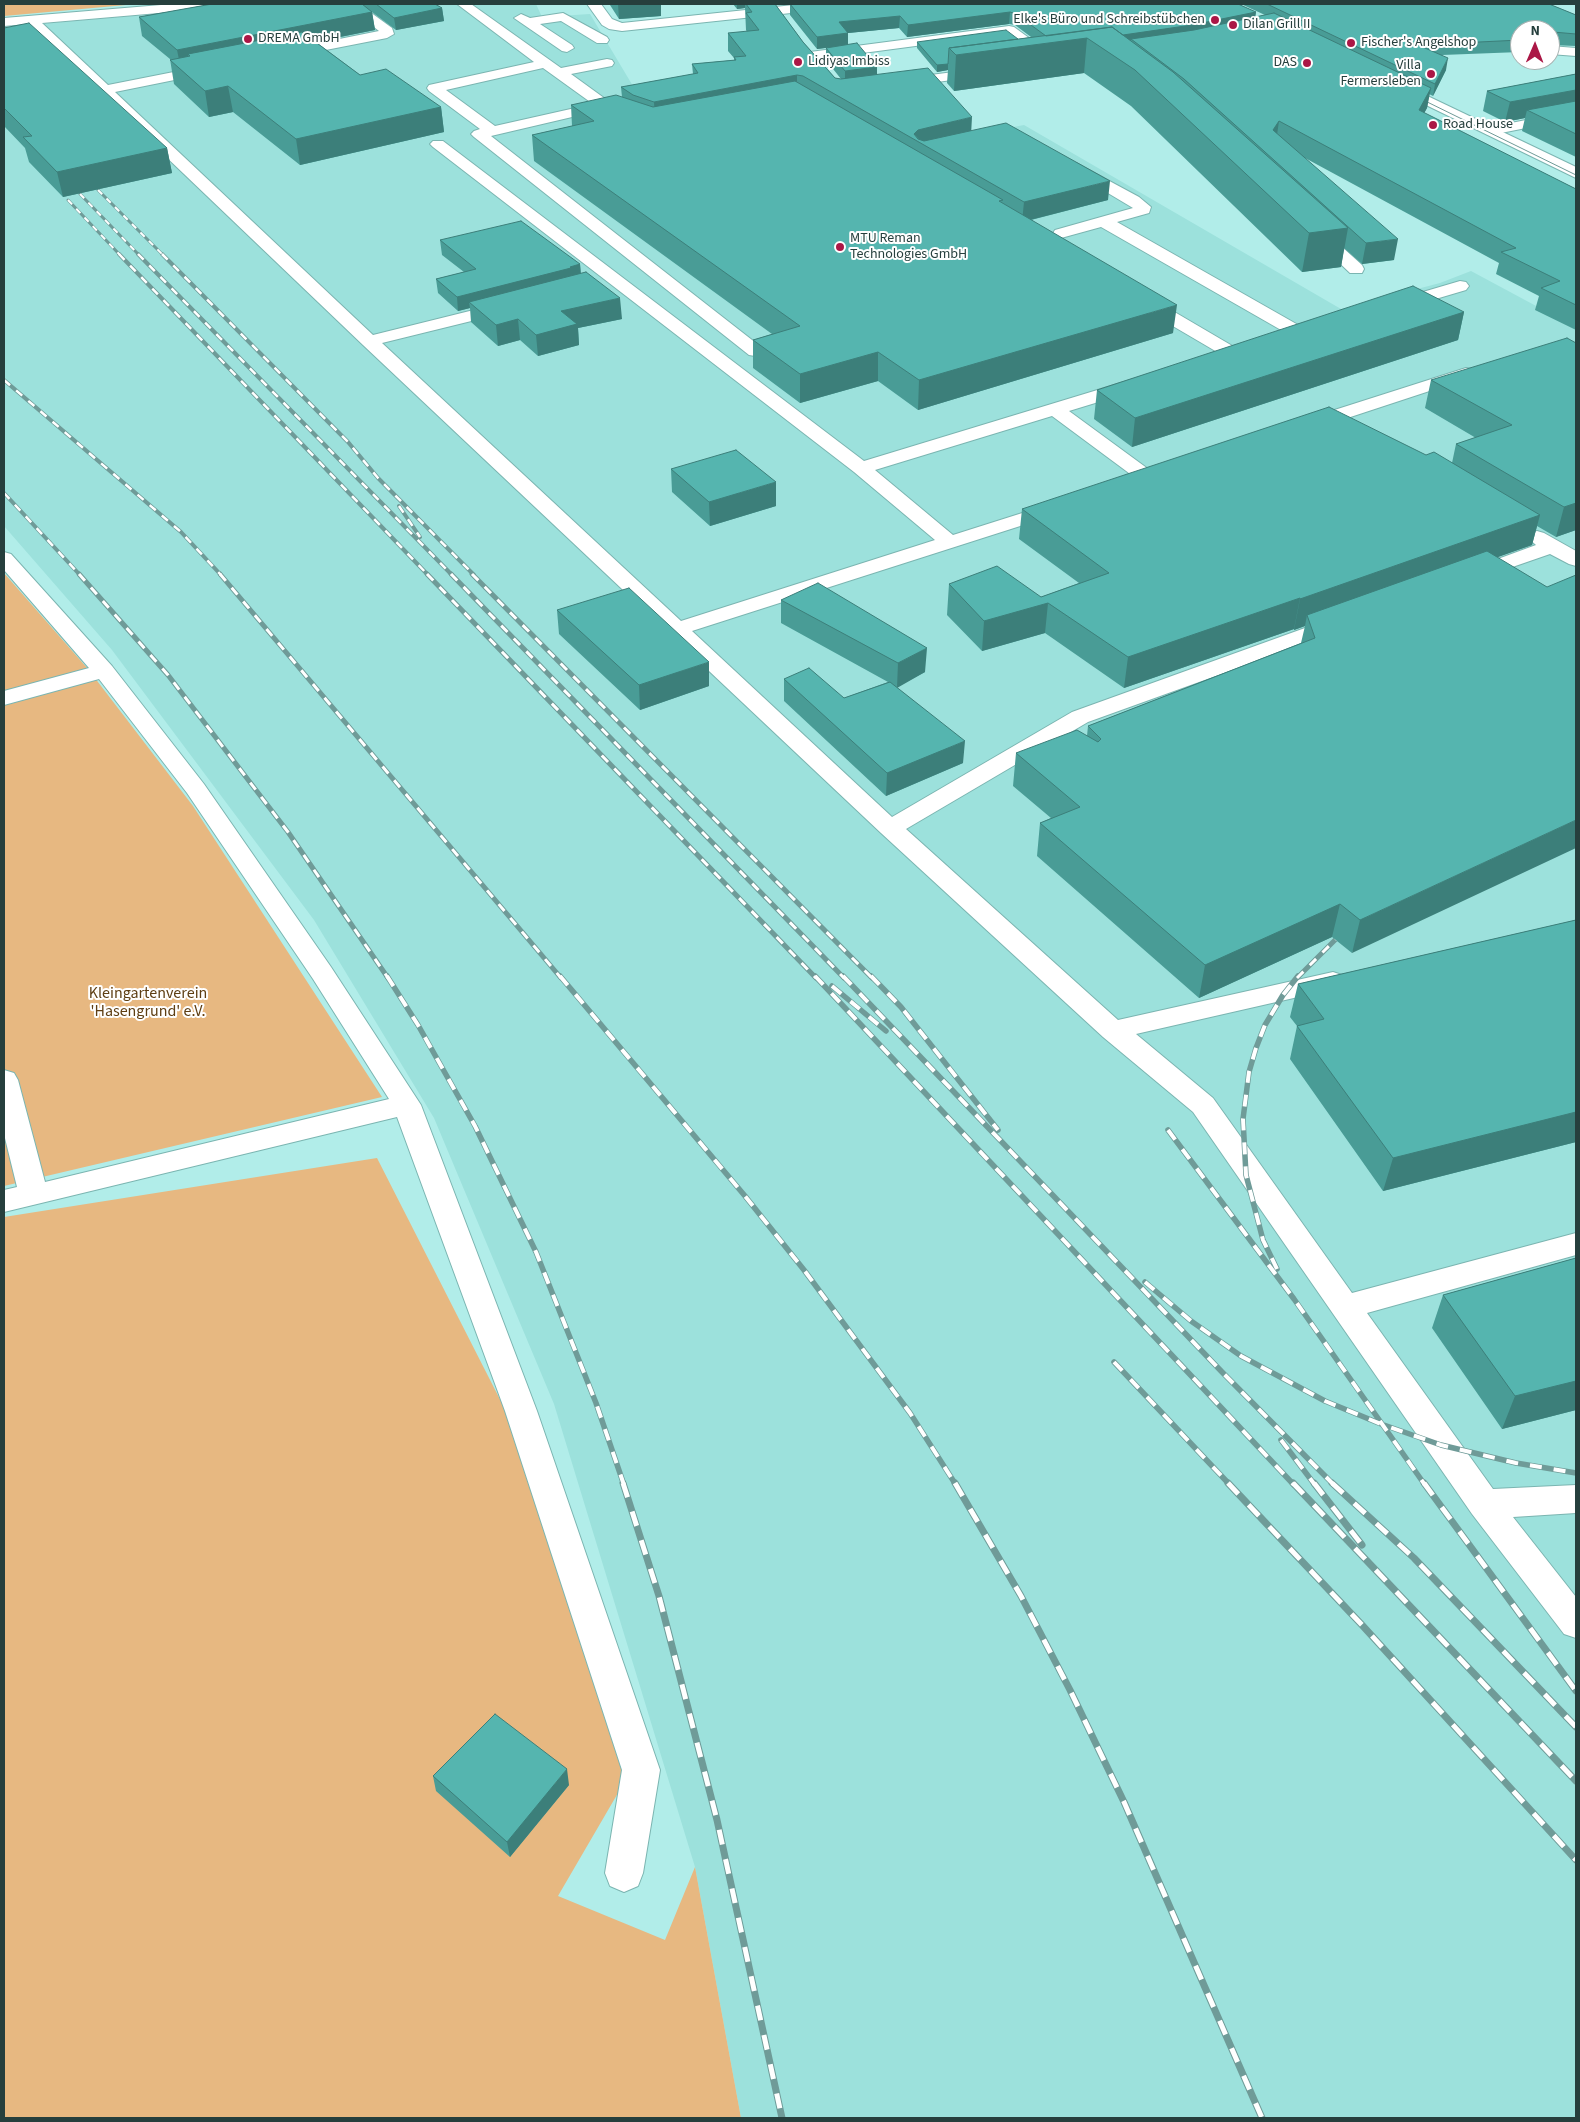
<!DOCTYPE html>
<meta charset="utf-8">
<style>
body{margin:0}
#map{position:relative;width:1580px;height:2122px;overflow:hidden;background:#b1ede9;font-family:"Source Sans 3",sans-serif}
canvas{display:block}
.frame{position:absolute;inset:0;border:5px solid #263f3d;pointer-events:none}
.north{position:absolute;left:1510px;top:20px;width:50px;height:50px;box-sizing:border-box;background:#fff;border:1px solid #a8b2b1;border-radius:50%;rotate:1deg;font-size:14px;font-weight:700;line-height:20px;text-align:center;color:#263f3d}
.north::after{content:'';display:block;margin:auto;width:18px;height:22px;background:#ab1746;clip-path:polygon(50% 0,100% 100%,50% 72%,0 100%)}
</style>
<div id="map">
<canvas width="1580" height="2122"></canvas>
<div class="frame"></div>
<div class="north">N</div>
</div>
<script>
const ctx = document.querySelector('canvas').getContext('2d');
ctx.lineJoin = 'round';
function fillPath(path, color) { ctx.fillStyle = color; ctx.fill(path, 'evenodd'); }
const toPath = rows => new Path2D(rows.map(r => 'M' + r).join(''));
function stroke(path, color, width, dash) { ctx.strokeStyle = color; ctx.lineWidth = width; ctx.lineCap = dash ? 'butt' : 'round'; ctx.setLineDash(dash || []); ctx.stroke(path); }
function label(font, color, halo, rows, align = 'center') {
  ctx.font = font + ' "Source Sans 3",sans-serif'; ctx.lineWidth = 4; ctx.setLineDash([]); ctx.textBaseline = 'middle'; ctx.strokeStyle = halo; ctx.fillStyle = color; for (const [text, x, y, turn = 0] of rows) {
    ctx.save(); ctx.translate(x, y); ctx.rotate((+turn || 0) * Math.PI / 180); ctx.textAlign = isNaN(turn) ? turn : align; if (halo) ctx.strokeText(text, 0, 0); ctx.fillText(text, 0, 0); ctx.restore();
  }
}
fillPath(toPath([
 [273,4,536,4,542,17,590,14,652,118,904,148,1024,125,1341,309,1440,283,1471,271,1538,307,1576,315,1576,2118,741,2118,695,1867,554,1404,434,1118,314,920,112,650,4,526,4,27]
]), '#9ce1dc');
fillPath(toPath([
 [4,4,137,4,4,16],
 [4,573,88,669,193,806,382,1097,4,1186],
 [377,1158,513,1425,625,1781,558,1896,665,1940,695,1867,741,2118,4,2118,4,1217]
]), '#e7b881');
const minor = toPath([
 [173,4,224,4,217,8,42,23,108,85,209,65,214,66,216,69,214,72,115,92,373,335,506,302,512,303,515,307,512,311,382,343,681,621,935,540,854,472,433,147,430,144,433,141,443,141,864,461,1127,381,1134,379,1141,381,1143,385,1141,389,1069,411,1155,474,1158,478,1155,482,1148,484,1141,482,1052,416,875,470,953,535,1057,502,1064,504,1067,508,1064,512,692,631,892,817,1072,712,1330,619,1338,618,1346,619,1349,624,1346,629,1088,722,906,829,1118,1020,1333,972,1342,975,1346,981,1342,987,1136,1034,1213,1098,1352,1293,1576,1233,1576,1255,1367,1313,1493,1489,1576,1485,1576,1513,1513,1517,1576,1597,1576,1638,1564,1634,1472,1514,1193,1112,1103,1037,881,833,363,345,27,24,4,26,4,18,173,4],
 [345,4,359,4,392,28,394,34,387,38,285,58,280,57,278,54,280,51,379,31,345,4],
 [457,4,471,4,561,68,607,59,612,60,614,63,612,66,571,74,622,111,633,115,635,118,633,121,623,121,612,117,602,110,491,136,761,347,764,351,761,355,755,356,749,355,474,137,471,134,474,131,480,129,429,91,427,88,429,85,534,62,457,4],
 [543,68,593,104,495,126,446,90,543,68],
 [587,4,601,4,612,19,622,23,803,4,845,4,838,8,622,31,609,29,602,25,587,4],
 [563,13,607,37,609,40,607,43,597,43,561,21,540,24,572,45,574,48,567,52,562,51,514,18,521,14,530,18,563,13],
 [1009,26,1014,27,1055,57,1057,60,1055,63,1045,63,1006,34,810,60,803,56,810,52,1009,26],
 [1550,46,1576,48,1576,56,1550,54,1550,46],
 [984,68,989,69,991,72,989,75,900,87,895,86,893,83,895,80,900,79,984,68],
 [1576,110,1576,118,1491,135,1486,134,1484,131,1486,128,1576,110],
 [1076,163,1139,197,1151,207,1149,213,1117,222,1307,330,1310,334,1307,338,1301,339,1295,338,1101,227,1061,238,1055,236,1053,233,1055,230,1133,208,1071,171,1068,168,1071,165,1076,163],
 [1315,226,1321,228,1362,265,1364,269,1362,273,1350,273,1309,234,1307,231,1309,228,1315,226],
 [1460,281,1466,282,1469,286,1466,290,1395,311,1389,310,1386,306,1389,302,1460,281],
 [1143,296,1149,297,1241,351,1244,355,1241,359,1235,360,1229,359,1137,305,1134,301,1137,297,1143,296],
 [1466,368,1472,369,1475,373,1472,377,1314,429,1307,431,1300,429,1298,425,1300,421,1466,368],
 [1537,531,1544,533,1576,551,1576,566,1569,564,1550,554,1472,581,1465,579,1462,575,1465,571,1536,545,1527,537,1530,533,1537,531],
 [4,552,11,554,112,666,204,784,331,967,421,1105,537,1411,660,1770,643,1873,638,1886,624,1892,610,1886,605,1873,622,1770,505,1411,397,1117,4,1212,4,1190,17,1187,4,1134,4,1070,14,1073,18,1080,45,1182,389,1099,313,979,187,793,99,679,4,705,4,691,89,668,4,570,4,552]
]);
const major = toPath([
 [1394,80,1576,167,1576,178,1389,87,1387,84,1389,81,1394,80]
]);
stroke(minor, '#7bb5b1', 2);
stroke(major, '#7bb5b1', 2);
fillPath(minor, '#fff');
fillPath(major, '#fff');
stroke(toPath([
 [1415,96,1576,175]
]), '#6f9b98', 1);
const railFar4 = toPath([
 [98,190,163,255],
 [80,194,139,255],
 [68,200,120,255]
]);
const railFar3 = toPath([
 [119,254,428,575],
 [138,254,452,575],
 [162,254,348,442,378,478,474,575],
 [4,380,181,532,221,575],
 [4,493,80,575],
 [399,506,420,537]
]);
const railFar2 = toPath([
 [79,574,168,675,288,832,388,978],
 [220,574,561,978],
 [427,574,816,978],
 [451,574,844,978],
 [472,574,872,978],
 [1297,978,1336,939]
]);
const railFar1 = toPath([
 [387,976,418,1025,475,1126,536,1252,596,1403,624,1485],
 [560,976,745,1196,804,1270,910,1413,956,1485],
 [815,976,1294,1485],
 [843,976,1222,1372,1334,1485],
 [871,976,901,1007,998,1130],
 [832,986,886,1031],
 [1168,1130,1294,1299,1425,1485],
 [1277,1269,1263,1240,1246,1175,1243,1119,1249,1072,1256,1048,1265,1025,1283,995,1298,976],
 [1145,1282,1191,1321,1241,1356,1325,1401,1381,1424,1441,1445,1516,1463,1576,1473],
 [1114,1362,1230,1485],
 [1281,1440,1315,1485]
]);
const rail = toPath([
 [623,1483,659,1596,717,1820,782,2118],
 [955,1483,1021,1596,1070,1690,1124,1802,1262,2118],
 [1228,1483,1362,1625,1576,1860],
 [1293,1483,1576,1781],
 [1314,1483,1362,1545],
 [1332,1483,1414,1558,1576,1727],
 [1424,1483,1576,1691]
]);
stroke(railFar4, '#6f9b98', 3);
stroke(railFar3, '#6f9b98', 4);
stroke(railFar2, '#6f9b98', 5);
stroke(railFar1, '#6f9b98', 5.5);
stroke(rail, '#6f9b98', 7);
stroke(railFar4, '#fff', 2, [6]);
stroke(railFar3, '#fff', 2.5, [8]);
stroke(railFar2, '#fff', 3, [9]);
stroke(railFar1, '#fff', 4, [12]);
stroke(rail, '#fff', 5, [15]);
fillPath(toPath([
 [212,4,435,4,442,8,444,21,396,30,372,12,375,30,316,42,360,75,441,107,444,132,300,165,233,112,209,117,174,84,170,59,142,36,139,17],
 [605,4,661,4,661,16,619,19,610,5,606,5],
 [733,4,775,4,803,42,835,78,841,79,826,60,826,48,817,49,790,15,790,4,780,4,1238,4,1256,12,1255,17,1265,15,1241,4,1549,4,1576,15,1576,46,1550,45,1550,30,1520,30,1520,52,1442,55,1446,70,1433,96,1429,94,1427,108,1424,113,1576,189,1576,330,1535,310,1539,296,1496,274,1499,263,1305,158,1394,260,1362,264,1344,248,1341,267,1302,272,1131,106,1084,73,954,91,947,83,948,70,937,72,917,48,917,42,1018,39,1031,37,1015,25,1009,24,907,37,899,28,848,33,848,45,877,74,971,131,1108,200,1031,220,1173,333,918,410,878,381,800,403,753,368,753,340,772,334,534,161,532,135,572,126,571,105,622,97,621,87,693,74,692,64,734,60,734,58,728,51,728,33,747,32,746,30,745,8,737,9],
 [4,28,167,148,172,173,63,197,29,162,25,148,4,126],
 [1576,74,1576,157,1522,131,1525,118,1505,122,1483,111,1487,91],
 [440,240,580,264,581,274,622,319,578,328,579,345,538,356,520,340,498,346,471,322,470,308,458,311,438,293,436,279,464,272,442,255],
 [1464,312,1458,340,1132,447,1094,419,1097,390],
 [1576,343,1576,530,1556,537,1537,526,1532,545,1497,557,1352,953,1332,937,1199,998,1037,856,1040,823,1051,818,1013,786,1016,753,1087,736,1088,726,1301,643,1305,626,1294,630,1294,629,1124,688,1045,633,982,651,947,615,949,584,1041,597,1079,583,1019,539,1022,509,1426,455,1452,463,1456,444,1476,438,1425,408,1431,380],
 [671,469,776,506,710,526,672,492],
 [781,600,925,672,897,687,963,763,886,796,784,701,784,679,844,698,888,682,781,623],
 [557,610,709,686,640,710,559,634],
 [1576,920,1576,1142,1383,1191,1290,1059,1297,1026,1290,1017,1298,984],
 [1576,1258,1576,1410,1502,1429,1432,1328,1443,1295],
 [433,1776,569,1785,510,1857,436,1791]
]), '#499c96');
fillPath(toPath([
 [618,4,661,4,661,16,619,19],
 [737,4,745,4,745,8,737,9],
 [442,8,444,21,396,30,394,18],
 [372,12,375,30,192,66,190,56,188,54,190,67,181,69,177,50],
 [1010,12,1009,24,907,37,908,25],
 [1256,12,1254,24,1131,39,1130,46,1090,40],
 [900,16,899,28,838,34,839,22],
 [848,33,848,45,817,49,817,37],
 [1087,38,1084,73,954,91,956,55],
 [1448,58,1446,70,1433,96,1435,84],
 [948,64,948,70,937,72,937,65],
 [877,67,877,80,845,84,845,71],
 [797,75,797,93,655,120,654,102],
 [228,86,233,112,209,117,205,91],
 [1431,88,1427,108,1415,130,1419,110],
 [1576,90,1576,109,1527,110,1525,118,1505,122,1510,102],
 [441,107,444,132,300,165,296,139],
 [972,117,971,135,926,146,914,134,918,130],
 [1279,121,1276,142,1273,130],
 [167,148,172,173,63,197,57,172],
 [1110,181,1108,200,1022,222,1024,202],
 [1348,228,1341,267,1302,272,1309,233],
 [1398,239,1394,260,1362,264,1366,243],
 [580,264,581,278,469,302,470,308,458,311,457,297],
 [620,298,622,319,578,328,579,345,538,356,536,335,561,311],
 [1177,305,1173,333,918,410,919,380],
 [1464,312,1458,340,1132,447,1135,418],
 [518,319,520,340,498,346,496,325],
 [878,352,878,381,800,403,800,374],
 [776,482,776,506,710,526,709,502],
 [1576,503,1576,530,1556,537,1564,507],
 [1540,515,1532,545,1310,624,1307,615,1305,626,1294,630,1300,599],
 [1300,598,1294,629,1124,688,1128,657],
 [1048,603,1045,633,982,651,984,621],
 [927,648,925,672,897,688,898,663],
 [709,662,709,686,640,710,639,685],
 [965,741,963,763,886,796,887,773],
 [1576,820,1576,848,1352,953,1360,920],
 [1340,904,1332,937,1199,998,1205,965],
 [1576,1112,1576,1142,1383,1191,1393,1158],
 [1576,1381,1576,1410,1502,1429,1515,1396],
 [567,1769,569,1785,510,1857,507,1842]
]), '#3c7f7a');
const building = toPath([
 [212,4,362,4,372,12,177,50,139,17,212,4],
 [376,4,435,4,442,8,394,18,376,4],
 [746,4,775,4,803,42,835,78,841,79,928,68,972,117,918,130,914,134,918,139,924,141,1006,123,1110,181,1024,202,803,76,797,75,654,102,633,95,621,87,698,73,692,64,736,60,734,57,746,56,728,33,759,30,746,13,752,12,746,4],
 [790,4,1238,4,1256,12,1192,25,1123,35,1112,27,1046,36,1016,14,1010,12,908,25,900,16,839,22,848,33,817,37,790,4],
 [1267,4,1549,4,1576,15,1576,34,1553,32,1551,38,1550,38,1550,30,1520,30,1520,40,1418,45,1448,58,1435,84,1267,4],
 [1274,13,1431,88,1419,110,1576,189,1576,305,1541,288,1560,281,1501,252,1516,248,1279,121,1273,130,1398,239,1366,243,1184,79,1131,39,1194,30,1274,13],
 [29,23,167,148,57,172,23,137,32,136,4,108,4,28,29,23],
 [1112,27,1173,72,1348,228,1309,233,1135,70,1087,38,956,55,949,48,1112,27],
 [1006,30,1018,39,949,48,948,64,937,65,917,42,1006,30],
 [302,32,360,75,386,69,441,107,296,139,228,86,205,91,170,60,190,56,188,54,302,32],
 [857,43,877,67,845,71,826,48,857,43],
 [1576,74,1576,90,1510,102,1487,91,1576,74],
 [795,81,1003,200,999,201,1177,305,919,380,878,352,800,374,753,340,800,326,532,135,594,121,571,105,616,95,653,107,795,81],
 [1576,101,1576,134,1527,110,1576,101],
 [521,221,580,264,570,267,571,268,457,297,436,279,476,269,440,240,521,221],
 [586,272,620,298,561,311,577,324,536,335,518,319,496,325,469,302,586,272],
 [1413,286,1464,312,1135,418,1097,390,1413,286],
 [1567,338,1576,343,1576,503,1564,507,1456,444,1512,425,1431,380,1567,338],
 [1329,407,1426,455,1434,452,1540,515,1300,599,1300,598,1128,657,1048,603,984,621,949,584,997,566,1041,597,1109,573,1022,509,1329,407],
 [736,450,776,482,709,502,671,469,736,450],
 [1487,551,1547,587,1576,575,1576,820,1360,920,1340,904,1205,965,1040,823,1080,807,1016,753,1077,730,1098,742,1101,739,1088,726,1315,638,1307,615,1487,551],
 [818,583,927,648,898,663,781,600,818,583],
 [629,588,709,662,639,685,557,610,629,588],
 [809,668,844,698,890,682,965,741,887,773,784,679,809,668],
 [1576,920,1576,1112,1393,1158,1297,1026,1324,1019,1298,984,1576,920],
 [1576,1258,1576,1381,1515,1396,1443,1295,1576,1258],
 [495,1714,567,1769,507,1842,433,1776,495,1714]
]);
fillPath(building, '#55b5af');
stroke(building, '#3c7f7a', 1);
for (const [x, y, r, color] of [
 [1215,20,5,"#ab1746"],
 [1233,25,5,"#ab1746"],
 [248,39,5,"#ab1746"],
 [1351,43,5,"#ab1746"],
 [798,62,5,"#ab1746"],
 [1307,63,5,"#ab1746"],
 [1431,74,5,"#ab1746"],
 [1433,125,5,"#ab1746"],
 [840,247,5,"#ab1746"]
]) { const dot = new Path2D(); dot.arc(x, y, r, 0, 2 * Math.PI); ctx.fillStyle = color; ctx.fill(dot); stroke(dot, '#fff', 2); }
label('14px', '#263f3d', '#fff', [
 ["Elke's Büro und Schreibstübchen",1205,20,"right"],
 ["Dilan Grill II",1243,25],
 ["DREMA GmbH",258,39],
 ["Fischer's Angelshop",1361,43],
 ["Lidiyas Imbiss",808,62],
 ["DAS",1297,63,"right"],
 ["Villa",1421,66,"right"],
 ["Fermersleben",1421,82,"right"],
 ["Road House",1443,125],
 ["MTU Reman",850,239],
 ["Technologies GmbH",850,255]
], 'left');
label('16px', '#5e3e13', '#fff', [
 ["Kleingartenverein",148,994],
 ["'Hasengrund' e.V.",148,1012]
]);
</script>
